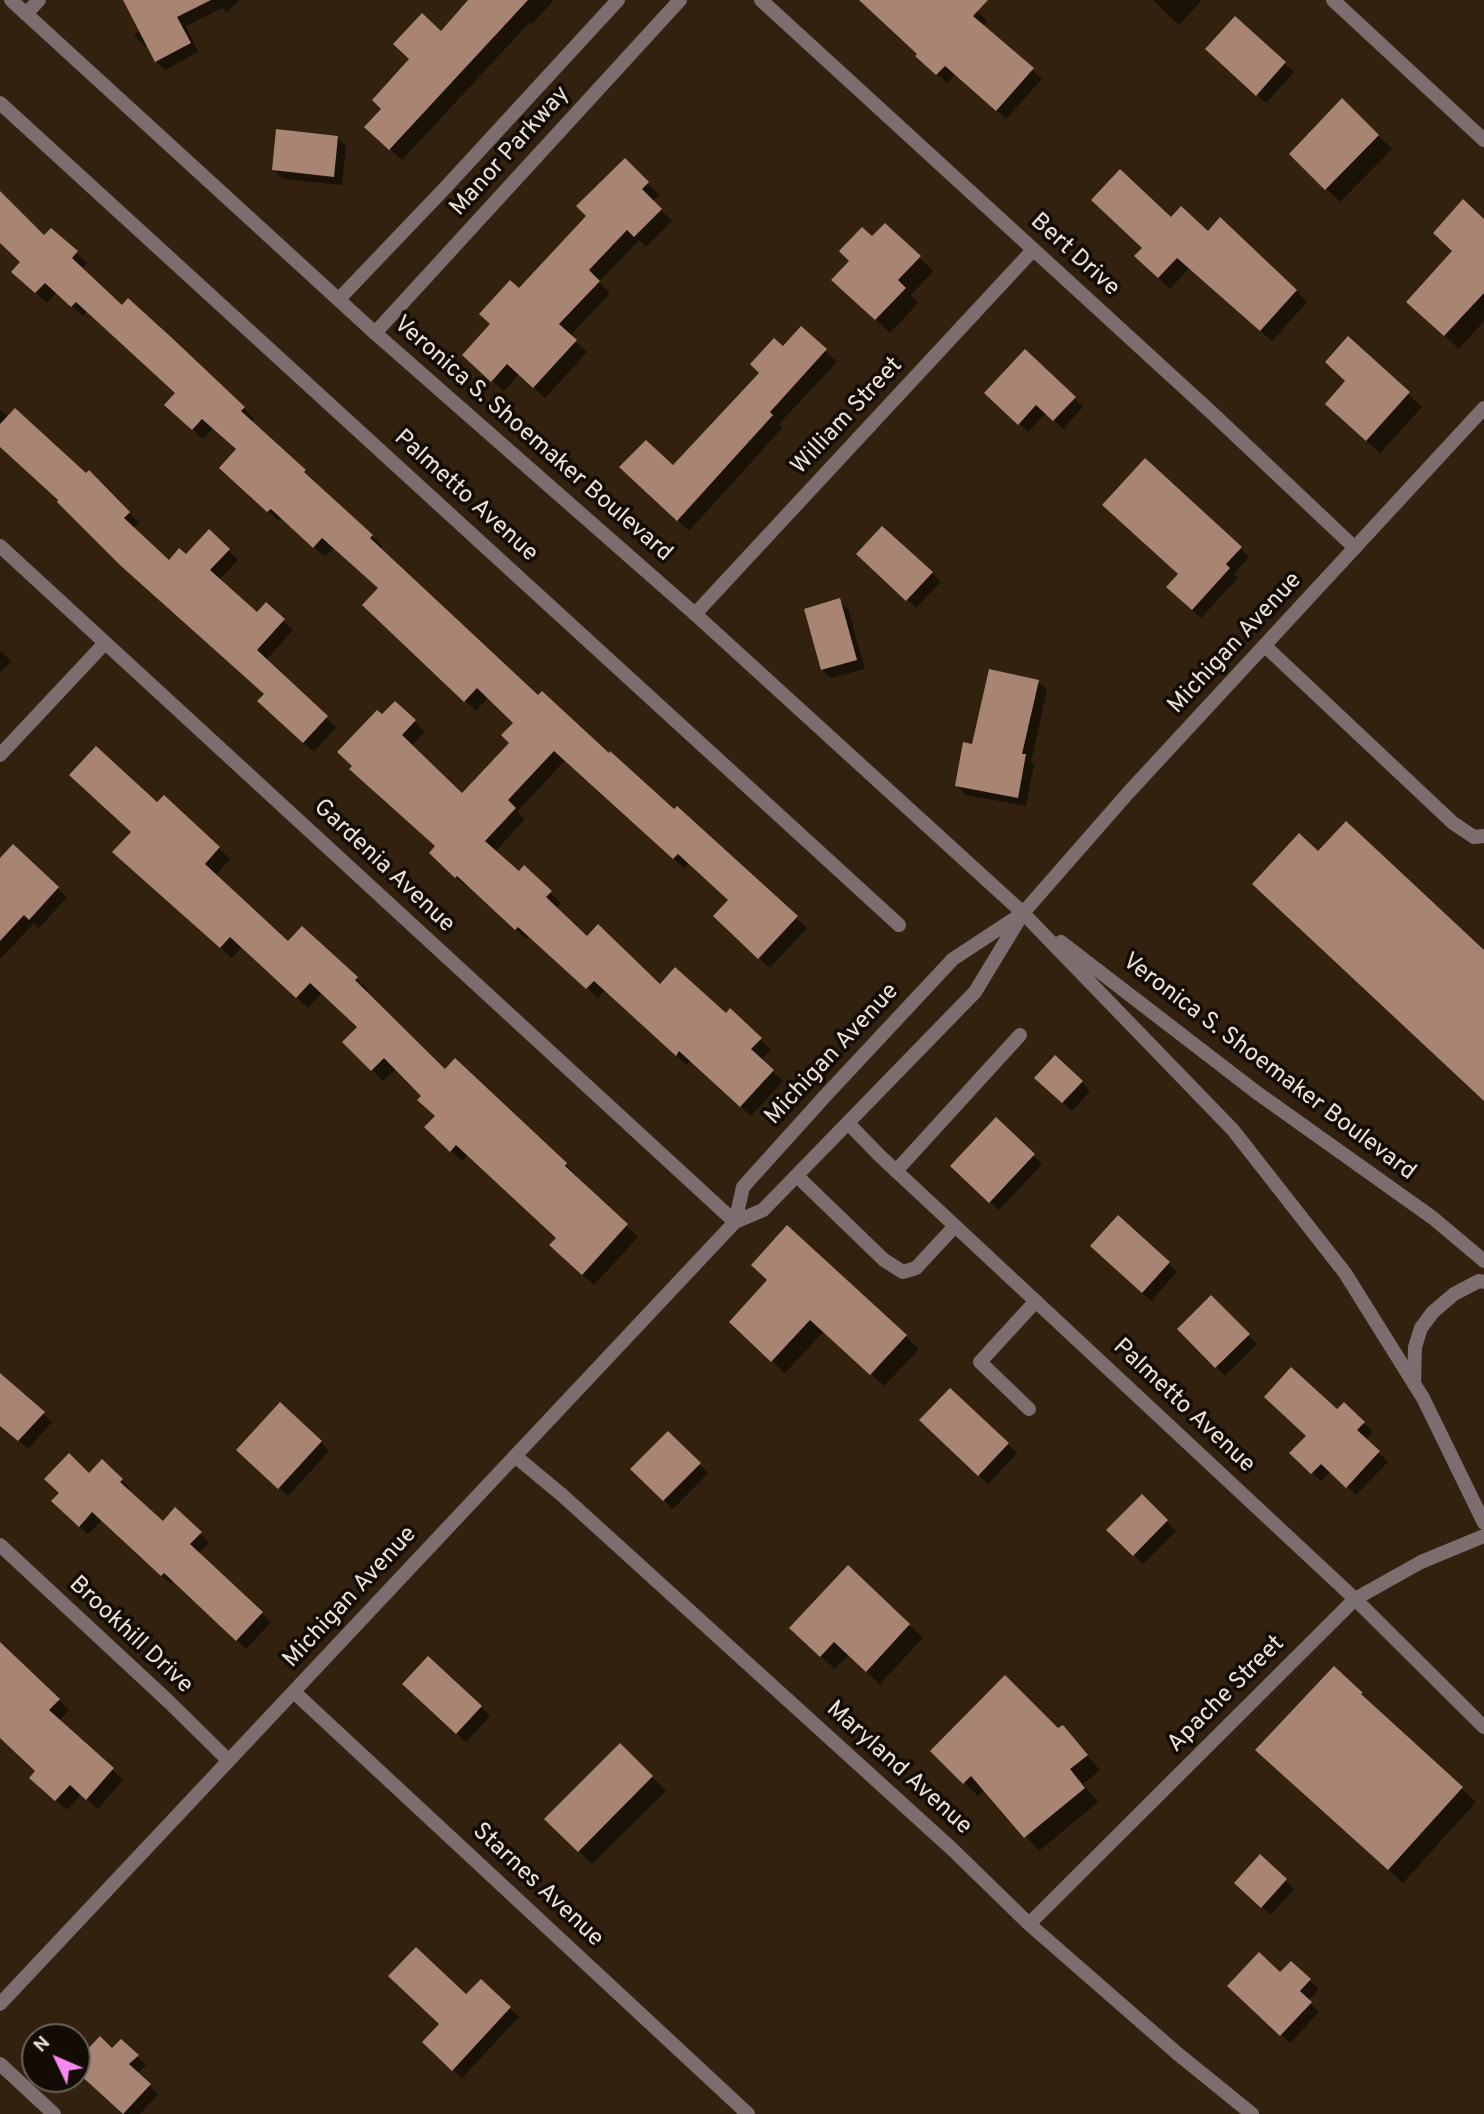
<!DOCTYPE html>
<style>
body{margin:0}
#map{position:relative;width:1484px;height:2114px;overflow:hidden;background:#31210e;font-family:Overpass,sans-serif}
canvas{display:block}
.north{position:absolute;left:21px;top:2023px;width:70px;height:70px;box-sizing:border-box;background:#130c05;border:2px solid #6a6259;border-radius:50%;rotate:314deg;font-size:19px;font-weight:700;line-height:28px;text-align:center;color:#ede2d6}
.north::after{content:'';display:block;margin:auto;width:24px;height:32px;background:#f589ef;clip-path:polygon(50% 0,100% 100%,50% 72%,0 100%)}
</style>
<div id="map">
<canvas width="1484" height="2114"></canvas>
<div class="north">N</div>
</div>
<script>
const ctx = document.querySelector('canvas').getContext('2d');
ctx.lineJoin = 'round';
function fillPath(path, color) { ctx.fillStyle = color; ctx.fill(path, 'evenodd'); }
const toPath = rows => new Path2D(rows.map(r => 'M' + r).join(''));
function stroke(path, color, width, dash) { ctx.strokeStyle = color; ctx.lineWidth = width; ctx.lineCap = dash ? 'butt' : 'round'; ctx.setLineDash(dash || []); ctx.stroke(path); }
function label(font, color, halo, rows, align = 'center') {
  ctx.font = font + ' Overpass,sans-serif'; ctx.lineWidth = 7; ctx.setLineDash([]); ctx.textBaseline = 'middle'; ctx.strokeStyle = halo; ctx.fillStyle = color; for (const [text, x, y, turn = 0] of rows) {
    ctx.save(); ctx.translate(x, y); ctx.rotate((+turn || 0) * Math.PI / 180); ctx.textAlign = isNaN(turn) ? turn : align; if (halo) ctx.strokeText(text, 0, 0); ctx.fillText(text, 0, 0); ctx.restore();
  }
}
fillPath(toPath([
 [125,0,239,0,227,13,222,8,186,26,198,52,165,70,156,61,149,46,145,47,134,35,140,30],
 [471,0,554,0,532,24,530,22,402,160,367,127,383,109,411,60,441,34],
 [861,0,966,0,987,21,983,26,1042,79,1006,119,955,74,947,83,918,56,919,54],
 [1153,0,1202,0,1179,25],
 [1235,19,1294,72,1266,103,1216,58],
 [1342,101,1392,149,1340,202,1291,154],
 [337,137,346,146,342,185,283,179,274,170],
 [625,161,659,195,652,202,672,221,646,247,639,240,599,282,610,293,570,336,587,352,545,398,519,374,504,391,475,366,519,290,589,216],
 [0,194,44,238,51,230,87,263,81,270,122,307,244,408,254,419,251,422,304,471,315,482,313,483,372,536,382,546,380,549,539,698,674,811,677,809,807,928,770,968,725,927,730,900,689,863,684,868,565,760,517,812,525,819,495,852,519,874,524,868,561,903,555,909,587,938,660,986,726,1015,760,1039,771,1049,761,1060,783,1081,751,1116,691,1060,687,1065,605,990,598,998,530,936,526,939,469,885,467,887,441,863,437,846,391,803,389,806,351,769,382,717,395,703,425,732,411,746,463,796,512,743,515,723,488,697,476,711,365,604,380,588,334,547,325,557,282,518,279,521,232,478,238,450,214,428,203,439,177,415,177,393,87,311,83,316,57,292,47,303,24,282,22,262,0,240],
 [1171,219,1208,233,1296,291,1307,302,1272,341,1189,268,1170,289,1136,256],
 [1484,222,1484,321,1459,349,1422,315],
 [872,239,919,257,933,271,911,295,918,303,890,333,847,293],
 [801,328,837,362,779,424,783,427,689,531,633,478,674,468],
 [1348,339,1422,407,1380,453,1340,418,1347,382],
 [1025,351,1083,407,1063,429,1046,413,1028,432,995,401],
 [0,410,86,476,89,473,139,523,133,528,169,562,186,556,209,531,238,560,219,580,258,614,266,605,293,630,266,660,336,727,314,752,270,711,266,695,0,445],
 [1241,548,1249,557,1234,574,1238,578,1201,618,1177,596,1180,574],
 [867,563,932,573,941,582,916,608],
 [839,600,848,609,865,669,831,678,822,670],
 [0,651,11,661,0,673],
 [1038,682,1047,690,1031,762,1034,765,1026,806,966,795,957,786,973,746],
 [164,798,230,859,215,876,288,944,302,929,357,979,368,990,365,992,445,1072,455,1061,566,1165,577,1176,575,1178,638,1237,594,1285,563,1256,558,1238,468,1155,462,1161,437,1138,437,1117,423,1096,396,1068,383,1081,344,1042,359,1027,322,993,308,1008,242,947,232,958,126,863,158,805],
 [13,847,67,897,39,928,34,923,0,959,0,861],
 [1082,1082,1090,1091,1072,1111,1045,1086],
 [996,1120,1042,1164,999,1210,952,1166],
 [1101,1255,1168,1263,1177,1272,1151,1301],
 [768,1281,906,1336,919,1349,884,1386,824,1331,785,1373,744,1334],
 [1211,1298,1257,1344,1225,1376,1179,1329],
 [0,1375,52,1422,28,1449,0,1424],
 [950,1390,1017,1453,988,1484,921,1420],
 [1344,1404,1373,1432,1365,1440,1388,1462,1356,1495,1331,1471,1321,1481,1292,1453],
 [668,1434,708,1473,673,1509,633,1469],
 [321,1442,329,1451,288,1496,247,1459],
 [102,1461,131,1489,128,1491,163,1524,175,1510,209,1542,198,1554,271,1622,246,1649,174,1580,171,1584,102,1520,88,1534,62,1510],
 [1142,1497,1176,1531,1143,1564,1109,1530],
 [909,1625,923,1638,880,1684,848,1655,835,1669,805,1642],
 [0,1650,6,1650,69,1710,59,1721,123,1780,98,1809,81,1794,67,1810,42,1788,37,1771,0,1736],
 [1334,1668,1476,1802,1403,1883,1271,1763],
 [413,1693,481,1707,490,1716,466,1742],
 [1062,1727,1100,1770,1083,1784,1098,1802,1039,1851,985,1789,978,1796,932,1751,1058,1731],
 [620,1746,666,1791,592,1864,547,1819],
 [1260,1857,1294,1889,1271,1915,1245,1892],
 [1291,1963,1319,1989,1308,2001,1319,2012,1290,2043,1229,1986,1280,1975],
 [481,1981,519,2017,462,2078,433,2051,467,1997],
 [121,2041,146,2065,137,2074,158,2094,140,2114,124,2114,77,2070,77,2063,112,2051]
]), '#0007');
fillPath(toPath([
 [123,0,211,0,177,17,191,43,155,62],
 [468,0,528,0,389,150,364,127,381,109,372,100,409,59,393,44,422,13,441,31],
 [859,0,988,0,973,16,1034,68,996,111,945,66,936,75,915,56,917,54],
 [1235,16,1286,62,1256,96,1205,49],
 [1342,98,1379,135,1325,190,1289,154],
 [276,129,338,136,334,177,272,170],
 [625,158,649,182,642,189,662,209,634,237,627,230,589,270,600,281,559,324,577,340,533,388,507,364,491,382,462,355,490,324,479,314,510,280,519,288,586,216,576,206],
 [1120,169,1171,217,1181,206,1208,231,1220,217,1297,290,1260,331,1177,258,1158,278,1134,256,1142,248,1091,200],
 [0,191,44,235,51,228,78,251,72,258,122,305,128,298,172,338,245,407,241,411,306,470,304,472,373,535,370,538,538,695,542,691,609,753,610,751,674,809,677,806,798,916,758,959,713,916,728,900,678,854,673,859,554,751,508,800,516,808,485,841,519,871,524,865,552,891,546,897,587,936,598,924,660,984,675,967,726,1013,730,1008,762,1038,751,1049,774,1070,740,1107,679,1051,676,1056,594,981,586,989,518,927,515,930,457,876,455,878,429,853,435,846,349,769,352,766,337,752,377,710,382,714,395,701,416,720,402,735,462,793,509,743,501,735,513,723,477,688,464,702,362,605,378,588,322,538,313,548,271,509,267,512,219,468,236,449,202,419,192,430,164,405,175,393,76,302,71,307,45,283,35,293,11,272,20,262,0,243],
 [1463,199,1484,219,1484,293,1444,336,1406,302,1452,251,1433,233],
 [885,223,921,256,898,280,906,288,875,320,831,280,849,261,839,251,862,227,872,236],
 [801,326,827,349,770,412,773,415,677,521,619,467,646,440,673,465,759,373,750,364,774,338,783,346],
 [1348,336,1410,392,1366,441,1325,404,1345,381,1325,362],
 [1025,349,1076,397,1053,421,1036,405,1018,425,984,393],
 [15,408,86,473,89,470,130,512,124,518,169,560,179,548,186,554,209,529,230,549,210,570,257,612,266,602,285,619,257,650,328,716,303,743,257,701,264,694,121,566,57,502,58,500,0,447,0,424],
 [1145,458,1242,547,1226,564,1230,568,1192,610,1166,587,1178,574,1102,505],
 [882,526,933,572,906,601,856,554],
 [840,598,857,660,821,670,804,609],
 [989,669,1039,680,1022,754,1026,754,1018,798,955,786,963,742,972,744],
 [96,746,157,802,164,795,220,847,205,864,288,941,302,926,358,977,355,980,445,1069,455,1058,567,1163,565,1166,628,1224,582,1275,549,1245,556,1238,456,1145,450,1152,424,1127,435,1116,417,1100,421,1096,384,1058,371,1071,342,1042,357,1027,310,983,296,998,230,937,220,948,112,852,131,832,69,775],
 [1346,821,1484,950,1484,1101,1252,884,1299,833,1318,851],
 [13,844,59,887,29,920,24,915,0,941,0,858],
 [1055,1055,1083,1081,1062,1103,1034,1078],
 [996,1117,1035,1154,989,1203,950,1166],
 [1118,1215,1170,1262,1142,1293,1090,1246],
 [787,1225,907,1335,870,1375,810,1320,771,1362,729,1322,767,1280,751,1265],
 [1211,1295,1250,1334,1215,1368,1177,1329],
 [1291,1367,1337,1409,1344,1402,1365,1422,1357,1430,1380,1451,1346,1488,1321,1464,1311,1474,1289,1453,1306,1436,1264,1397],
 [0,1373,45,1412,18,1441,0,1426],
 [950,1388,1009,1443,978,1476,919,1420],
 [280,1402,322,1441,278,1489,236,1450],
 [668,1431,701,1463,663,1501,630,1469],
 [69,1453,89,1473,102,1459,123,1479,120,1482,163,1521,175,1507,202,1532,190,1544,263,1612,236,1641,164,1573,161,1576,92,1512,79,1527,51,1501,59,1493,44,1479],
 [1142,1494,1168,1520,1133,1556,1106,1530],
 [848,1565,910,1624,866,1672,834,1642,820,1657,789,1628],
 [0,1642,60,1699,49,1710,114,1768,86,1800,70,1785,55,1801,29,1778,35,1771,0,1738],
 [428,1656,482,1706,456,1734,402,1684],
 [1334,1666,1363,1693,1361,1694,1463,1787,1388,1870,1255,1750],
 [1005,1675,1058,1728,1063,1725,1088,1755,1070,1769,1085,1788,1024,1838,971,1776,963,1784,930,1751],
 [620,1743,653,1776,578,1852,544,1819],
 [1260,1854,1287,1879,1261,1908,1234,1883],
 [416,1947,466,1994,481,1979,511,2007,452,2071,422,2042,439,2024,388,1976],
 [1259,1952,1280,1972,1291,1961,1311,1979,1300,1991,1312,2002,1280,2036,1227,1986],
 [100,2036,112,2048,121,2039,139,2055,129,2064,151,2084,123,2114,77,2072,77,2060]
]), '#a88473');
stroke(toPath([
 [1265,646,1453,823,1474,837,1484,836],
 [896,1171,1020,1035],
 [797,1176,884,1260,903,1272,916,1268,955,1226],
 [1029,1409,980,1362,1036,1301]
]), '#7c6e6e', 14);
stroke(toPath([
 [761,0,1212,413,1355,548],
 [1333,0,1484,140],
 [26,14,39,0],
 [0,103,899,925],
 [339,299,445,188,618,0],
 [375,333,680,0],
 [0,546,735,1222],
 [695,614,1033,250],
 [0,755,105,643],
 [849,1124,879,1155,1355,1599,1484,1727],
 [515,1456,562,1495,952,1849,1029,1924,1178,2054,1252,2114],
 [0,1545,168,1701,228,1760],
 [294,1692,748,2114],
 [1029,1924,1355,1599,1421,1562,1484,1536],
 [0,2064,54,2114]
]), '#7c6e6e', 14);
stroke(toPath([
 [11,0,375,333,695,614,1023,913,1233,1130,1345,1273,1423,1398,1484,1523],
 [1061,942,1256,1092,1433,1218,1484,1261],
 [735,1222,743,1187,826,1095,953,959,1020,915],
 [1414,1384,1415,1347,1421,1328,1433,1312,1454,1294,1479,1281,1484,1282],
 [0,2004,735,1222,763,1210,975,992,1023,913,1128,793,1484,408]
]), '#7c6e6e', 14);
label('24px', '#ede2d6', '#130c05', [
 ["Manor Parkway",511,152,-48],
 ["Bert Drive",1074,256,42],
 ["William Street",848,417,-47],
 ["Veronica S. Shoemaker Boulevard",532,440,41],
 ["Palmetto Avenue",465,497,42],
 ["Michigan Avenue",1236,644,-47],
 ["Gardenia Avenue",383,867,43],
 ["Michigan Avenue",833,1055,-47],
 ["Veronica S. Shoemaker Boulevard",1268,1068,37],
 ["Palmetto Avenue",1183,1407,43],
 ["Michigan Avenue",351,1598,-47],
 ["Brookhill Drive",130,1636,43],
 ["Apache Street",1227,1695,-45],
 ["Maryland Avenue",898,1769,42],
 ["Starnes Avenue",537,1886,43]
]);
</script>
